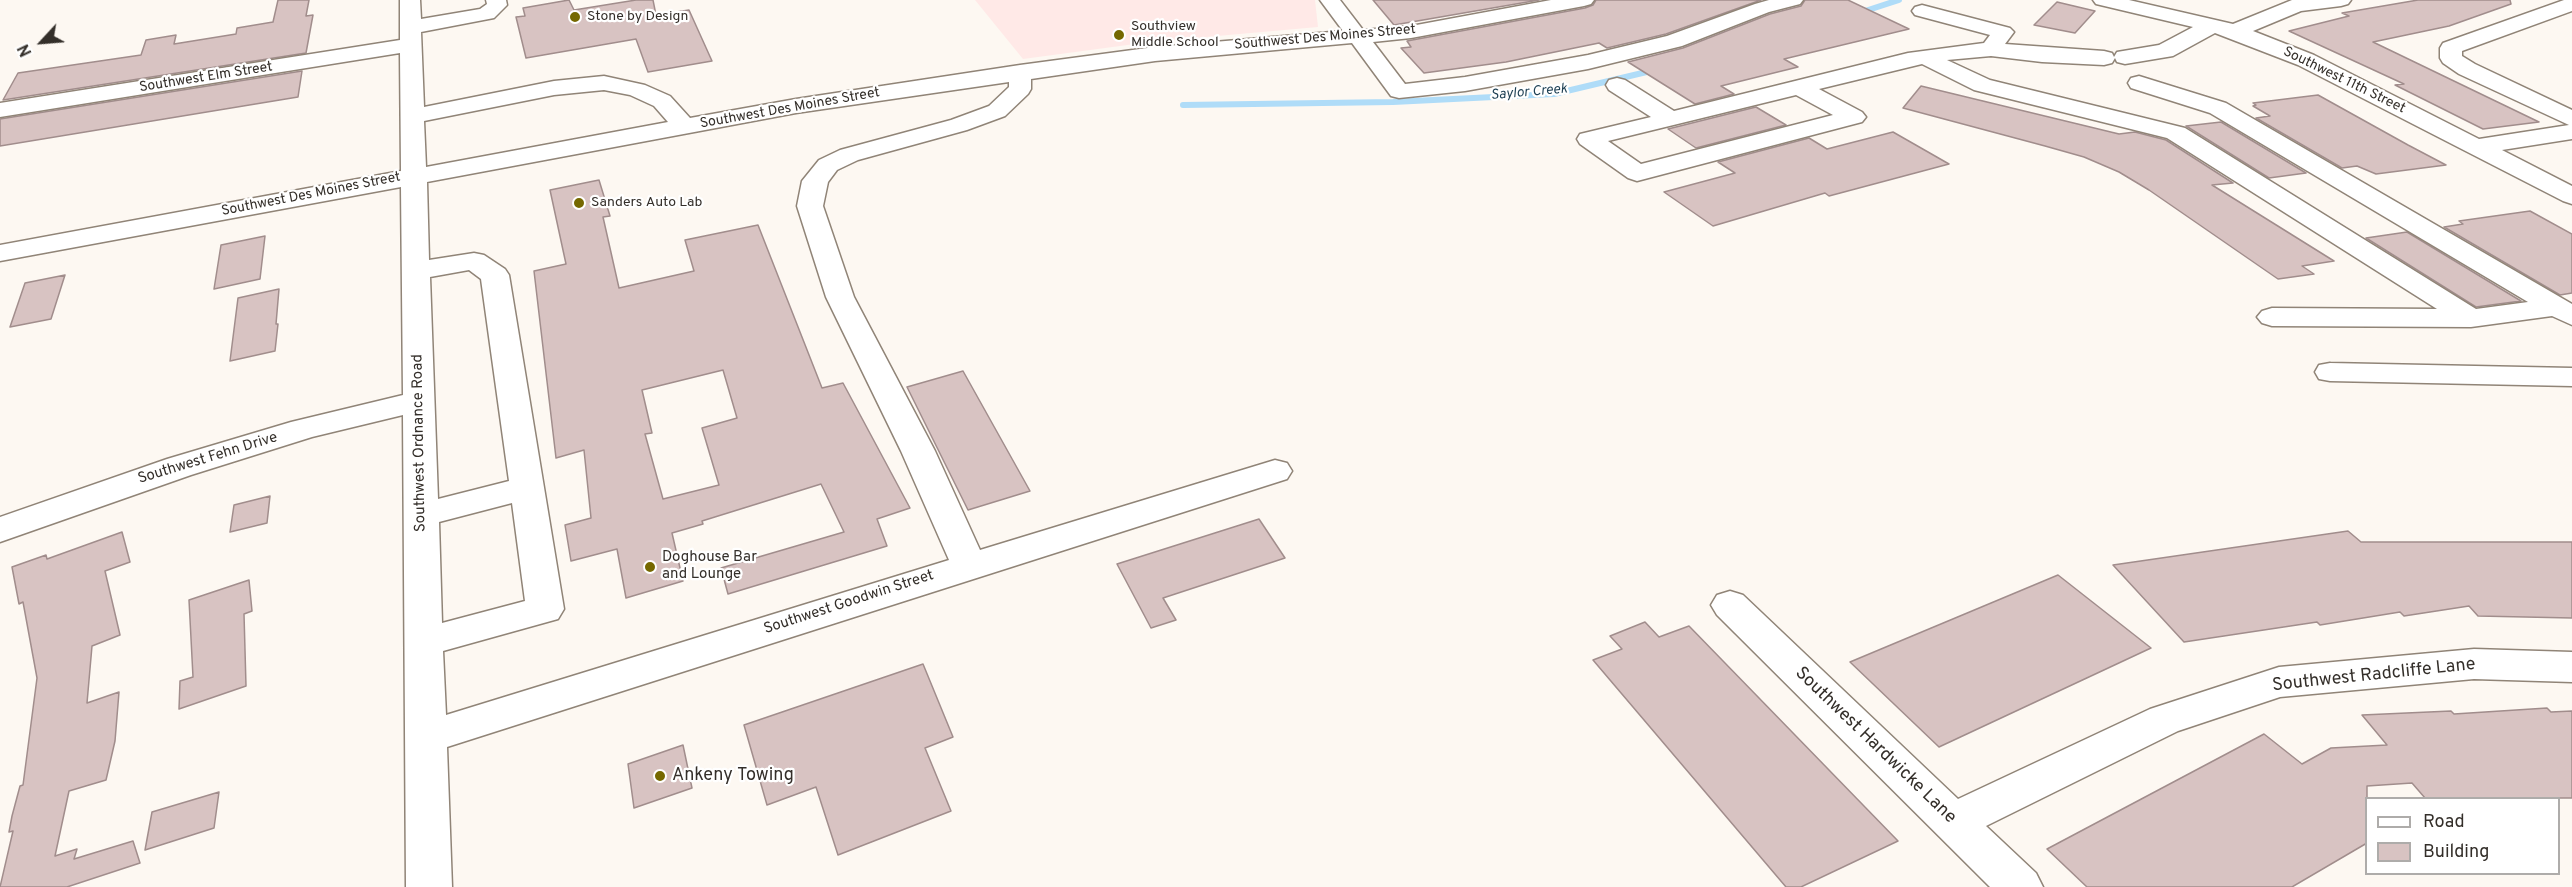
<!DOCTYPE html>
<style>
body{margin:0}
#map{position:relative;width:2572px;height:887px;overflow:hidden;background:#fdf8f2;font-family:Overpass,sans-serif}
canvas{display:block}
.legend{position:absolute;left:2365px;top:797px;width:195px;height:78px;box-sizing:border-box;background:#fff;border:2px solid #aeacaa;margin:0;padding:8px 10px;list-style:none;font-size:18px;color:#342f2a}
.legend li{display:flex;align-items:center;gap:12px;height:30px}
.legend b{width:30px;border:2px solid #aeacaa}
.north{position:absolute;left:12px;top:12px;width:60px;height:60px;-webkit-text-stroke:4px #fff;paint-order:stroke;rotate:244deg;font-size:16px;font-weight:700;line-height:24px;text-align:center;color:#342f2a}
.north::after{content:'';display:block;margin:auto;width:21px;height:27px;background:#342f2a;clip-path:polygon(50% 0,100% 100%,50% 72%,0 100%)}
</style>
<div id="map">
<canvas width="2572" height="887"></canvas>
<ul class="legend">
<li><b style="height:8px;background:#fff"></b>Road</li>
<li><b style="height:16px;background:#d8c3c2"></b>Building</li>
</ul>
<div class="north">N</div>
</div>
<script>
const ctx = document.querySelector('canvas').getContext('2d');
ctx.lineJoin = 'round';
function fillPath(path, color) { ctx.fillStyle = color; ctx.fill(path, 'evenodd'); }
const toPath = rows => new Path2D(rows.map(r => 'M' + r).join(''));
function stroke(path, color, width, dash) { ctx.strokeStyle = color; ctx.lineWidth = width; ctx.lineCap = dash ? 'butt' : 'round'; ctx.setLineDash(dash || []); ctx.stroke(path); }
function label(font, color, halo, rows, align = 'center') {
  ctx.font = font + ' Overpass,sans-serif'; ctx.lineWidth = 4.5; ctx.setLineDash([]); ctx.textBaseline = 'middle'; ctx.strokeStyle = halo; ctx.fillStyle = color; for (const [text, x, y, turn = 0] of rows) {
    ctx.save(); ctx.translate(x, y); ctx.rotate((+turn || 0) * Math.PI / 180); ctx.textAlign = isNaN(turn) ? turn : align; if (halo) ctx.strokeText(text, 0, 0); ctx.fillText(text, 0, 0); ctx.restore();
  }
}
fillPath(toPath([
 [975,0,1315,0,1318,27,1150,42,1023,59]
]), '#ffe9e7');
stroke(toPath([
 [1859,13,1899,0],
 [1183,105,1393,102,1554,94,1655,70]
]), '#afdcf8', 6);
const building = toPath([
 [278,0,309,0,306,16,313,15,306,53,3,100,18,73,141,55,146,40,176,35,174,44,236,34,237,28,273,22,278,0],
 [569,0,574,10,636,0,653,0,656,15,689,10,712,61,648,72,636,39,526,58,516,17,525,16,523,8,569,0],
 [1373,0,1539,0,1394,25,1373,0],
 [1596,0,1761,0,1666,34,1607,48,1599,43,1506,62,1424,73,1401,48,1411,47,1407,41,1585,8,1593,5,1596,0],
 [1805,0,1848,0,1909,29,1784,59,1798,67,1721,86,1734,94,1695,104,1628,62,1683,48,1770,14,1801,6,1805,0],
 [2418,0,2510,0,2511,4,2449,26,2373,42,2539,122,2483,129,2395,85,2404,84,2289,31,2349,16,2342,13,2418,0],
 [2057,2,2095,11,2075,33,2034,25,2057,2],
 [302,71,298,97,0,146,0,119,302,71],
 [1921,86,2119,134,2135,132,2166,140,2233,183,2212,185,2334,261,2302,266,2314,274,2278,279,2149,190,2119,172,2084,157,2045,146,1903,108,1921,86],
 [2318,95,2408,145,2446,165,2376,174,2357,166,2342,168,2256,118,2270,116,2253,106,2256,105,2253,103,2318,95],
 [1756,107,1786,125,1696,148,1668,129,1756,107],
 [2221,122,2306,173,2269,178,2186,126,2221,122],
 [1893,132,1949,164,1829,196,1825,193,1713,226,1664,192,1735,173,1718,162,1809,138,1827,149,1893,132],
 [599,180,610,216,603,217,619,288,694,271,685,240,758,225,822,388,843,383,910,508,877,519,887,546,728,594,721,568,844,532,821,484,702,521,703,524,672,533,683,581,626,598,617,549,571,561,565,525,591,518,584,450,556,458,534,271,566,264,550,190,599,180],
 [723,370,737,418,702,428,719,485,663,499,645,434,652,433,642,390,723,370],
 [2530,211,2572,234,2572,293,2560,295,2444,227,2463,224,2459,221,2530,211],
 [2407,232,2521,301,2476,307,2366,238,2407,232],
 [265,236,260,279,214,289,221,245,265,236],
 [65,275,51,319,10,327,25,283,65,275],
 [279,289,276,324,278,324,275,351,230,361,238,298,279,289],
 [963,371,1030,491,968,510,907,387,963,371],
 [270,496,267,523,230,532,234,505,270,496],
 [1259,519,1285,558,1163,598,1176,620,1151,628,1117,564,1259,519],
 [2348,531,2361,542,2572,542,2572,618,2478,616,2469,606,2404,616,2400,612,2320,625,2317,622,2184,642,2113,565,2348,531],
 [122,532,130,562,105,571,120,635,92,646,87,703,119,692,115,741,106,780,69,791,55,856,77,849,74,859,133,841,140,863,67,887,0,887,13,831,9,832,12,816,20,786,23,785,37,678,23,602,19,604,12,567,46,555,47,559,122,532],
 [2058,575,2151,648,1939,747,1850,662,2058,575],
 [249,580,252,611,244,614,246,686,179,709,180,681,193,677,189,600,249,580],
 [1645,622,1659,637,1689,626,1898,841,1801,887,1786,887,1593,660,1622,649,1610,636,1645,622],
 [923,664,953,737,925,748,951,811,838,855,816,787,767,805,744,725,923,664],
 [2547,708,2551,712,2572,711,2572,798,2425,798,2412,783,2367,786,2367,843,2292,887,2087,887,2047,849,2264,734,2302,764,2331,748,2387,745,2362,715,2451,711,2454,714,2547,708],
 [683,745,692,788,634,808,628,764,683,745],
 [219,792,214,828,145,850,152,812,219,792]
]);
fillPath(building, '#d8c3c2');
stroke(building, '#a18d8c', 1.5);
const minor = toPath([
 [400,0,420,0,421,19,480,9,487,4,486,0,506,0,507,5,494,18,421,32,424,107,554,81,604,76,645,85,670,96,690,118,796,99,1020,65,1155,47,1343,31,1320,0,1340,0,1363,30,1411,26,1551,0,1594,0,1591,4,1584,6,1411,38,1373,42,1405,84,1465,77,1588,55,1667,36,1755,4,1769,0,1803,0,1800,4,1769,12,1682,46,1588,69,1465,91,1399,98,1391,96,1352,43,1155,61,1031,79,1031,89,1028,94,1005,116,967,130,858,160,837,170,828,182,823,206,854,297,935,451,980,550,1275,460,1287,463,1292,471,1287,479,447,747,452,887,406,887,403,415,312,437,191,475,0,542,0,517,167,459,291,422,403,395,401,187,0,261,0,245,401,171,400,53,0,117,0,103,400,40,400,0],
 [1009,82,1009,87,989,106,951,120,840,150,819,160,802,181,797,206,826,297,901,451,949,560,446,715,443,651,558,619,564,609,509,275,505,269,484,255,474,253,429,260,427,182,796,113,1009,82],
 [604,90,630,95,654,106,668,122,426,167,424,121,554,95,604,90],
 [469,270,481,279,509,481,438,499,430,277,469,270],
 [512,503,525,601,442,623,439,522,512,503],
 [2093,0,2129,0,2233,24,2292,0,2351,0,2348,4,2341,6,2301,11,2253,31,2314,55,2479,139,2569,125,2459,74,2443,63,2440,58,2440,48,2443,43,2564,0,2572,0,2572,11,2462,51,2462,56,2475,64,2572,110,2572,139,2502,150,2572,186,2572,204,2563,201,2298,65,2215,33,2173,56,2125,64,2117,62,2115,58,2112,63,2104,65,2042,62,1991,56,1947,60,1990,80,2185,128,2476,309,2528,302,2210,113,2131,88,2128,83,2131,78,2139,76,2226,103,2572,304,2572,325,2552,316,2471,327,2272,326,2262,323,2257,317,2262,311,2272,308,2437,309,2167,138,1974,90,1922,64,1819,89,1862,112,1866,117,1862,122,1637,181,1628,178,1580,144,1577,139,1580,134,1651,117,1609,90,1606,85,1609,80,1617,78,1625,80,1674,111,1908,53,1984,43,1990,35,1915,15,1912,11,1915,7,1922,5,2010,28,2014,32,2005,44,2104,51,2112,53,2114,57,2117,52,2159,45,2193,27,2096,4,2093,0],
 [1796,95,1833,115,1641,164,1608,141,1796,95],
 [2330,363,2572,368,2572,386,2330,381,2319,379,2315,372,2319,365,2330,363],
 [1730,591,1743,595,1958,799,2150,709,2279,667,2474,649,2572,652,2572,682,2474,679,2280,697,2178,731,1986,826,2036,873,2043,887,1990,887,1717,615,1711,605,1717,595,1730,591]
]);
stroke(minor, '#908477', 3);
fillPath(minor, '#fff');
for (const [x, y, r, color] of [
 [575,17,6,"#756800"],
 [1119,35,6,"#756800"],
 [579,203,6,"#756800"],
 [650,567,6,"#756800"],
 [660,776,6,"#756800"]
]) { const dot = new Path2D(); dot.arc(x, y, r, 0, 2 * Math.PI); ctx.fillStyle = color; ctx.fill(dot); stroke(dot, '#fff', 2); }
label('14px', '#342f2a', '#fff', [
 ["Stone by Design",587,17],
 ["Southview",1131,27],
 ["Middle School",1131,43],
 ["Sanders Auto Lab",591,203]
], 'left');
label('14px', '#342f2a', '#fff', [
 ["Southwest Des Moines Street",1325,38,-5],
 ["Southwest Elm Street",206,78,-9],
 ["Southwest 11th Street",2344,81,26],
 ["Southwest Des Moines Street",790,109,-10],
 ["Southwest Des Moines Street",311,195,-11]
]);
label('italic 14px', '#1c3e52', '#fff', [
 ["Saylor Creek",1529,93,-5]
]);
label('15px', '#342f2a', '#fff', [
 ["Southwest Ordnance Road",420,443,-91],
 ["Southwest Fehn Drive",208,459,-17],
 ["Southwest Goodwin Street",849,603,-18]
]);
label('15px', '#342f2a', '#fff', [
 ["Doghouse Bar",662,558],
 ["and Lounge",662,575]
], 'left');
label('18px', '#342f2a', '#fff', [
 ["Southwest Radcliffe Lane",2374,676,-6],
 ["Southwest Hardwicke Lane",1875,746,44]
]);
label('18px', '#342f2a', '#fff', [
 ["Ankeny Towing",672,776]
], 'left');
</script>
